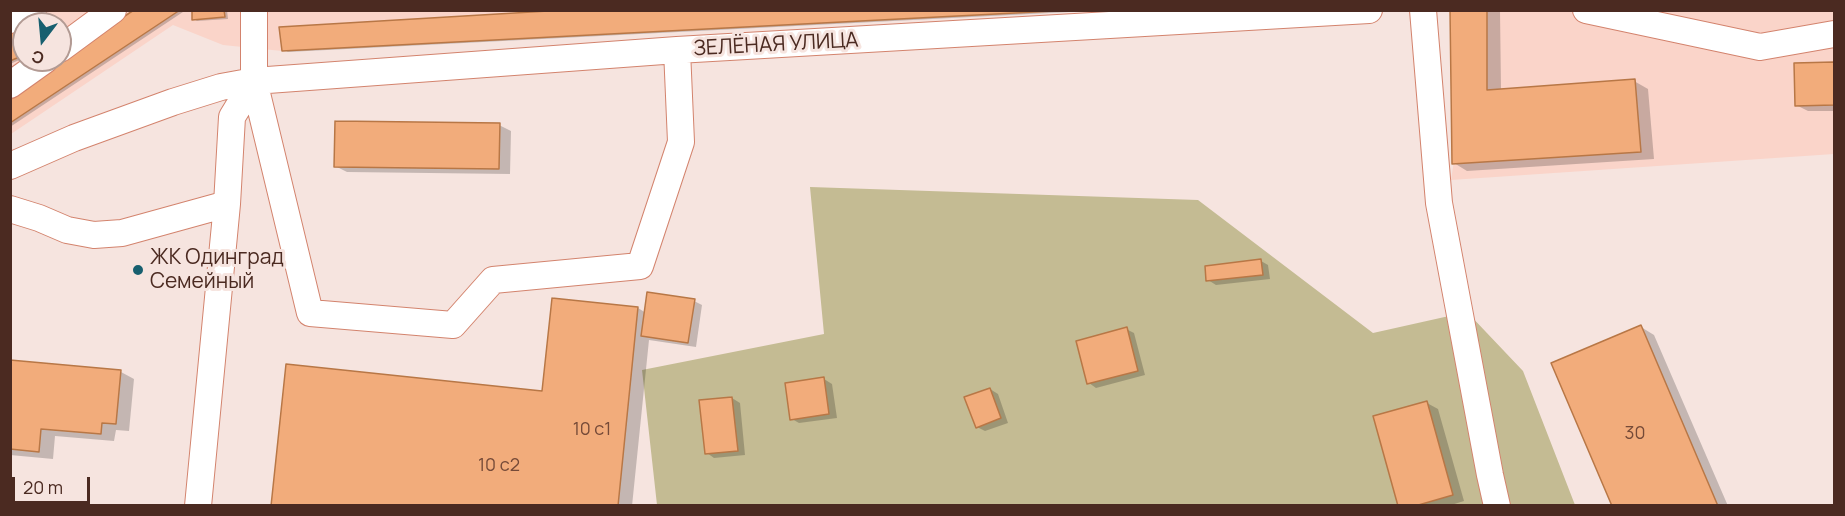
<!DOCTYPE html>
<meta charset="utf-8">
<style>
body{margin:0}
#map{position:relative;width:1845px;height:516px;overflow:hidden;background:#f6e4df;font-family:Manrope,sans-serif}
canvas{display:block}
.frame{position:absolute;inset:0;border:12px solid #4b2a21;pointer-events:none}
.north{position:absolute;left:12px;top:12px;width:60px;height:60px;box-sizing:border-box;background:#f6e4df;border:2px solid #b29a93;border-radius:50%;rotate:196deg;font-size:16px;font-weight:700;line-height:24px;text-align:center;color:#4b2a21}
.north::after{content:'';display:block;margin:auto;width:21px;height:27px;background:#175f6f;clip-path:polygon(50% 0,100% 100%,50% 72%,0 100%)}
.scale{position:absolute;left:12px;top:477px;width:78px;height:27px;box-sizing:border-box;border:3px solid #4b2a21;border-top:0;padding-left:8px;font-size:18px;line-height:21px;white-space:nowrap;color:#4b2a21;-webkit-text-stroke:4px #f6e4df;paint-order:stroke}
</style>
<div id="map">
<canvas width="1845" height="516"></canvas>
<div class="frame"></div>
<div class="north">С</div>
<div class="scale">20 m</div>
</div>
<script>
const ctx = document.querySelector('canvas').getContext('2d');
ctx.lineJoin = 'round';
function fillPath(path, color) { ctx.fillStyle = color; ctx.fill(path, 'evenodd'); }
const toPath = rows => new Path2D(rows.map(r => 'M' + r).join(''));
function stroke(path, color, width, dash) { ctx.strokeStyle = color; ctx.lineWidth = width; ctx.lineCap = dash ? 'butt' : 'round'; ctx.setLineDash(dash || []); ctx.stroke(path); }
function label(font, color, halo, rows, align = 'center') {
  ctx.font = font + ' Manrope,sans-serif'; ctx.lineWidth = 6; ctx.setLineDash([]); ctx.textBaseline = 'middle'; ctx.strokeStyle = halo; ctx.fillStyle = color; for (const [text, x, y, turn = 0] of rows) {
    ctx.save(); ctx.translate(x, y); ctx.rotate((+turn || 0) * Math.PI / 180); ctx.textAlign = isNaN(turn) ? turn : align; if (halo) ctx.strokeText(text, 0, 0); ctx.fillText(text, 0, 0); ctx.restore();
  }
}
fillPath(toPath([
 [11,11,1073,11,282,51,223,45,173,25,11,134],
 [24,24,60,24,60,60,24,60],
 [1477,11,1834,11,1834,154,1451,180]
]), '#fad4c9');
fillPath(toPath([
 [810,187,1198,200,1373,333,1467,312,1523,371,1575,505,657,505,642,370,824,334]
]), '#c4bb93');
fillPath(toPath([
 [137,10,186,10,10,127,10,92],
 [193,10,227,10,228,19,197,21,194,19],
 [591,10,1108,10,288,52,284,50],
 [1452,10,1500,10,1501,90,1634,81,1648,89,1654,159,1467,171,1454,163],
 [17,31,21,33,24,41,24,58,10,64,10,34],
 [1796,64,1834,64,1834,111,1808,111,1796,105],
 [499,125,511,131,510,174,347,172,335,166],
 [1261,261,1268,265,1270,279,1216,285,1208,280],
 [553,300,638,308,646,313,694,301,702,305,696,347,649,340,632,506,273,506,543,392],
 [1641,327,1654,335,1728,506,1614,506],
 [1126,329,1134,333,1145,375,1096,388,1089,383],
 [10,361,121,372,134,379,129,431,116,430,114,441,55,436,53,459,10,455],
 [824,379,832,384,837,418,799,423,792,419],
 [990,389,998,394,1008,423,985,431,977,427],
 [732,398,740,403,745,455,714,458,707,453],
 [1427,403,1438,409,1464,501,1448,506,1400,506]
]), '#0003');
const building = toPath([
 [134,10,180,10,10,123,10,91,134,10],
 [192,10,224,10,225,17,192,20,192,10],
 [565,10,1073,10,282,51,279,27,565,10],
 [1450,10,1487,10,1487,90,1635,79,1641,152,1452,164,1450,10],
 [17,29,24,45,24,55,10,61,10,32,17,29],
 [1834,62,1834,105,1795,106,1794,63,1834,62],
 [335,121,500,123,499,169,334,167,335,121],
 [1261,259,1263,275,1206,281,1205,266,1261,259],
 [647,292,695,299,688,343,641,336,647,292],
 [552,298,638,307,618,506,271,506,286,364,542,391,552,298],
 [1641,325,1718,506,1612,506,1551,363,1641,325],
 [1127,327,1138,371,1087,384,1076,341,1127,327],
 [10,360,121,370,116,424,102,423,101,434,41,429,39,452,10,449,10,360],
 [824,377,829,414,790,420,785,383,824,377],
 [990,388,1001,418,976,428,964,397,990,388],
 [732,397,738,451,705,454,699,400,732,397],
 [1427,401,1453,495,1415,506,1398,506,1373,416,1427,401]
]);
fillPath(building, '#f2ac7b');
stroke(building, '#b87746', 1.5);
const minor = toPath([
 [254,10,254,81,677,50,1369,10],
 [1423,10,1439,203,1490,475,1497,506],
 [1586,10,1760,47,1834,34],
 [10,20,33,10],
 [60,49,113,10],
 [254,81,310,313,453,325,493,280,640,266,681,142,677,50],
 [10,85,45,60],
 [10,166,74,138,173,102,221,87,254,81],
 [10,209,39,218,67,230,94,235,122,233,227,204],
 [198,506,227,204,232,117,254,81]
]);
stroke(minor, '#d3836d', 28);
stroke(minor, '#fff', 26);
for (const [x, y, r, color] of [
 [138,270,6,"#175f6f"]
]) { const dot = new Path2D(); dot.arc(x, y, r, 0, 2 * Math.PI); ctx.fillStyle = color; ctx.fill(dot); stroke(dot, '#f6e4df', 2); }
label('18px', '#754a38', null, [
 ["10 с1",592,430],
 ["30",1635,434],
 ["10 с2",499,466]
]);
label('21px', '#4b2a21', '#f6e4df', [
 ["ЗЕЛЁНАЯ УЛИЦА",776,45,-3]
]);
label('21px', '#4b2a21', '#f6e4df', [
 ["ЖК Одинград",150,258],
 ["Семейный",150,282]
], 'left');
</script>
